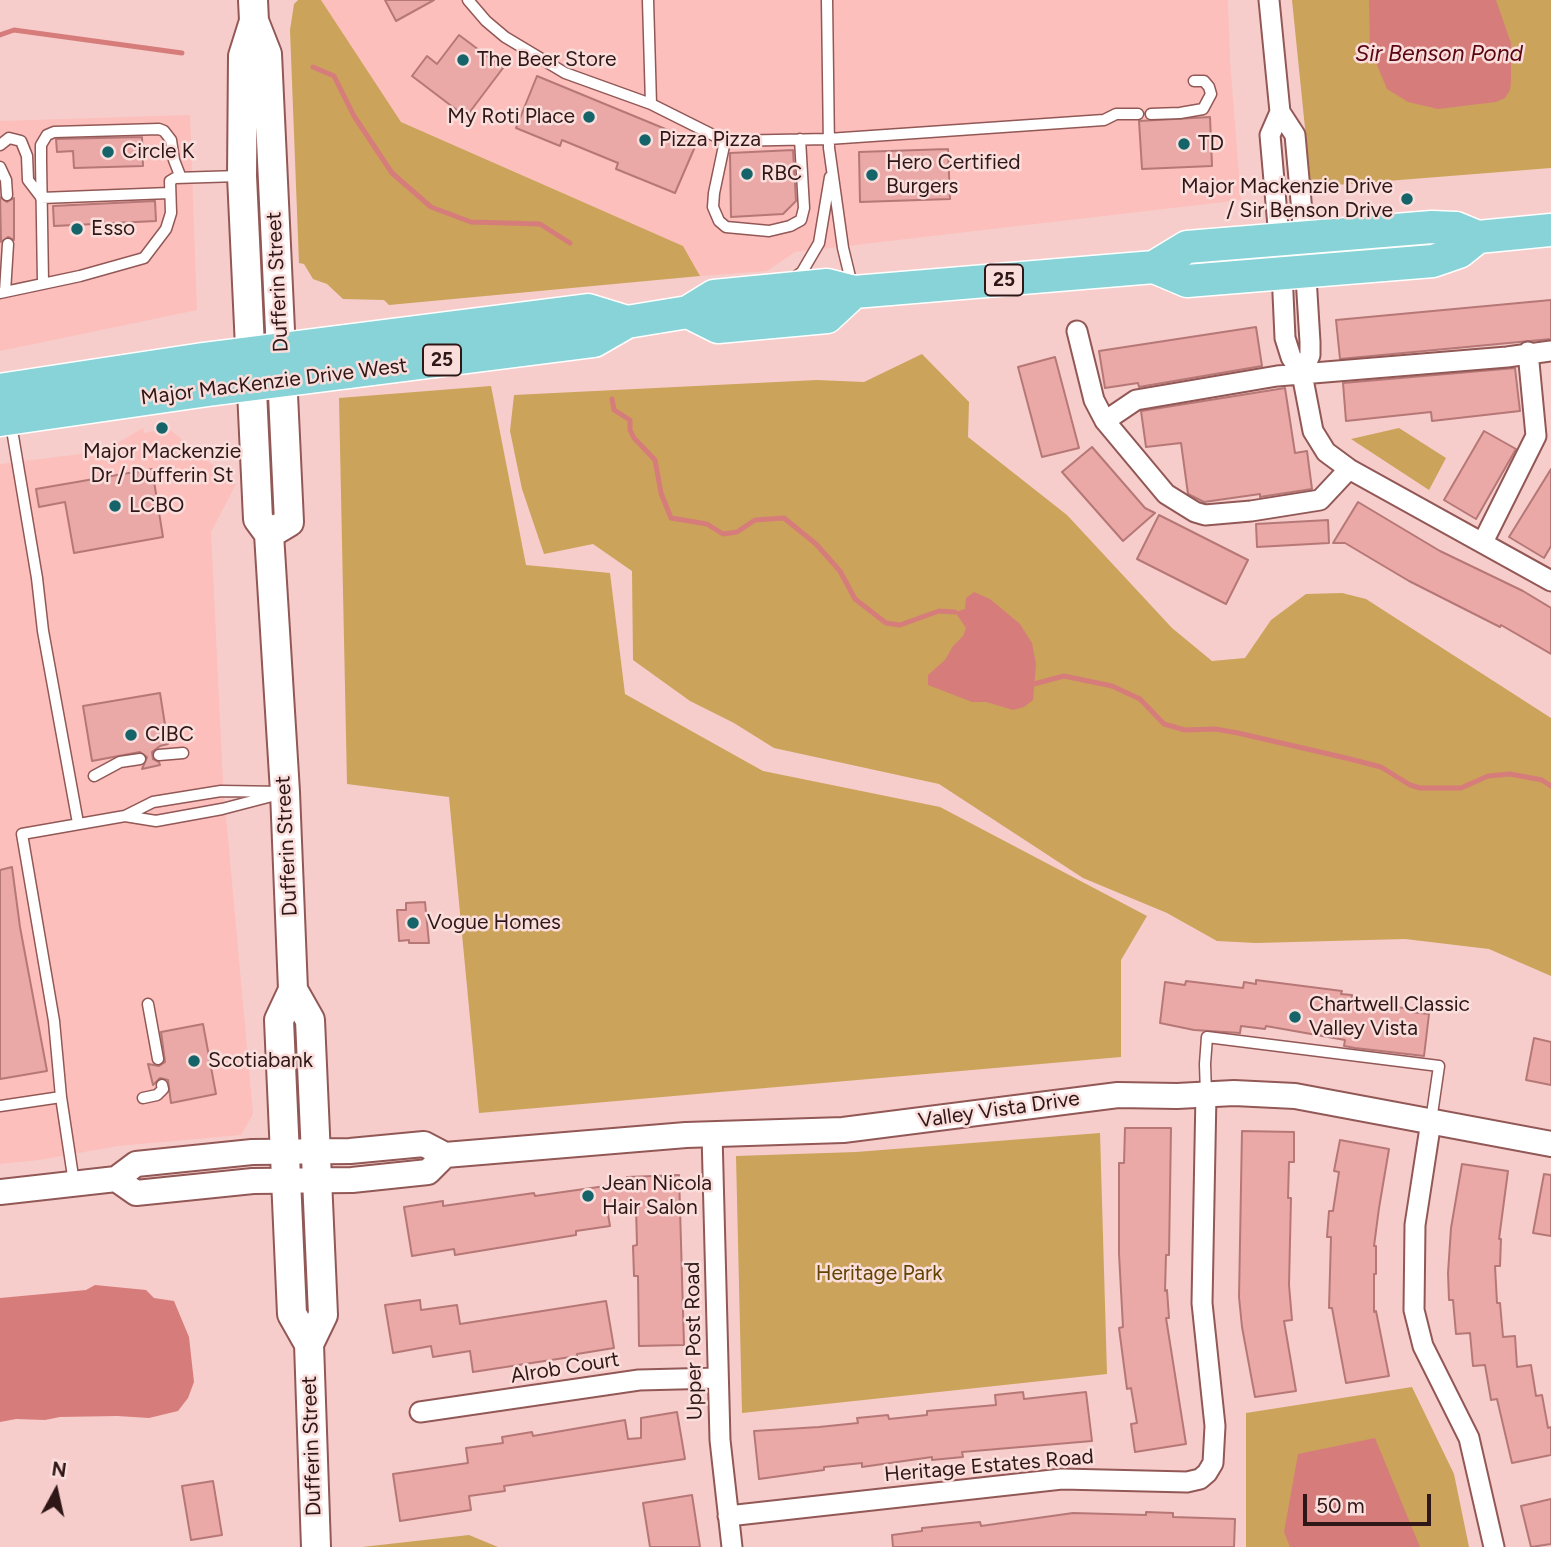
<!DOCTYPE html>
<style>
body{margin:0}
#map{position:relative;width:1551px;height:1547px;overflow:hidden;background:#f6cdcb;font-family:Figtree,sans-serif}
canvas{display:block}
.north{position:absolute;left:21px;top:1456px;width:70px;height:70px;-webkit-text-stroke:5px #fadedc;paint-order:stroke;rotate:8deg;font-size:19px;font-weight:700;line-height:28px;text-align:center;color:#2f1717}
.north::after{content:'';display:block;margin:auto;width:24px;height:32px;background:#2f1717;clip-path:polygon(50% 0,100% 100%,50% 72%,0 100%)}
.scale{position:absolute;left:1303px;top:1494px;width:128px;height:32px;box-sizing:border-box;border:4px solid #2f1717;border-top:0;padding-left:9px;font-size:21px;line-height:24px;white-space:nowrap;color:#2f1717;-webkit-text-stroke:5px #fadedc;paint-order:stroke}
</style>
<div id="map">
<canvas width="1551" height="1547"></canvas>
<div class="north">N</div>
<div class="scale">50 m</div>
</div>
<script>
const ctx = document.querySelector('canvas').getContext('2d');
ctx.lineJoin = 'round';
function fillPath(path, color) { ctx.fillStyle = color; ctx.fill(path, 'evenodd'); }
const toPath = rows => new Path2D(rows.map(r => 'M' + r).join(''));
function stroke(path, color, width, dash) { ctx.strokeStyle = color; ctx.lineWidth = width; ctx.lineCap = dash ? 'butt' : 'round'; ctx.setLineDash(dash || []); ctx.stroke(path); }
function label(font, color, halo, rows, align = 'center') {
  ctx.font = font + ' Figtree,sans-serif'; ctx.lineWidth = 5; ctx.setLineDash([]); ctx.textBaseline = 'middle'; ctx.strokeStyle = halo; ctx.fillStyle = color; for (const [text, x, y, turn = 0] of rows) {
    ctx.save(); ctx.translate(x, y); ctx.rotate((+turn || 0) * Math.PI / 180); ctx.textAlign = isNaN(turn) ? turn : align; if (halo) ctx.strokeText(text, 0, 0); ctx.fillText(text, 0, 0); ctx.restore();
  }
}
fillPath(toPath([
 [321,0,1228,0,1230,61,1241,200,795,252,767,271,700,276,683,246,401,122],
 [190,115,197,310,0,351,0,121],
 [143,428,144,433,168,428,236,484,211,532,223,783,253,1114,241,1135,118,1146,39,1160,0,1164,0,464,104,451]
]), '#fcbfbc');
fillPath(toPath([
 [298,0,321,0,401,122,683,246,700,276,389,305,384,300,343,299,327,284,313,279,304,264,299,263,290,30,294,4],
 [1292,0,1551,0,1551,168,1311,187],
 [922,354,969,402,968,437,1067,515,1172,628,1212,661,1245,658,1271,620,1306,594,1342,593,1366,599,1551,718,1551,976,1489,949,1405,939,1256,943,1217,941,1167,913,1083,878,939,784,774,748,734,723,690,701,633,660,632,571,593,544,544,554,522,489,510,431,514,395,817,380,864,382],
 [491,386,526,565,610,573,625,694,763,771,940,807,1147,916,1121,960,1121,1057,479,1113,449,797,347,784,339,398],
 [1399,428,1446,458,1429,490,1351,439],
 [1100,1133,1107,1374,742,1413,736,1156,856,1152],
 [1412,1387,1454,1474,1469,1547,1246,1547,1246,1413],
 [469,1535,498,1547,362,1547]
]), '#cba35a');
fillPath(toPath([
 [1369,0,1496,0,1511,43,1511,81,1510,90,1505,98,1496,102,1438,109,1408,102,1387,89,1370,48],
 [974,592,990,599,1020,624,1032,643,1036,664,1033,700,1024,707,1013,710,986,702,972,702,928,685,928,675,945,660,953,646,963,636,966,628,955,612,965,609,966,598],
 [95,1285,146,1290,154,1298,174,1301,189,1337,194,1382,188,1398,178,1411,149,1418,117,1416,60,1417,45,1420,16,1419,0,1422,0,1298,86,1290],
 [1375,1438,1420,1547,1290,1547,1284,1532,1298,1454]
]), '#d67d7b');
stroke(toPath([
 [0,35,14,30,182,53],
 [313,67,334,76,354,116,392,173,431,207,471,222,540,224,570,243],
 [612,399,614,410,630,420,630,430,634,438,655,460,661,493,671,518,707,524,723,534,737,532,755,520,784,518,816,544,840,571,855,599,886,623,900,625,939,611,955,612],
 [1034,684,1064,676,1112,686,1140,699,1164,724,1185,730,1215,729,1238,733,1346,758,1381,767,1410,785,1420,788,1461,788,1488,776,1510,774,1542,780,1551,786]
]), '#d67d7b', 5);
const building = toPath([
 [385,0,434,0,396,21,385,0],
 [459,35,503,68,466,117,412,76,427,56,437,64,459,35],
 [537,76,697,142,675,193,616,169,618,163,562,140,560,146,516,128,537,76],
 [1210,117,1212,166,1142,169,1139,121,1210,117],
 [142,137,143,166,74,168,73,151,57,152,56,139,142,137],
 [948,149,950,199,860,202,859,152,948,149],
 [793,150,796,201,783,214,731,217,730,153,793,150],
 [0,197,7,202,14,198,14,240,8,237,1,242,0,197],
 [155,201,156,221,54,226,53,206,155,201],
 [1551,300,1551,339,1340,359,1336,320,1551,300],
 [1256,327,1262,366,1139,387,1138,383,1105,388,1099,351,1256,327],
 [1055,357,1079,448,1042,457,1018,367,1055,357],
 [1515,368,1520,411,1432,421,1431,412,1346,421,1343,383,1515,368],
 [1285,388,1295,453,1307,451,1312,489,1260,497,1260,494,1204,502,1188,494,1181,443,1146,447,1141,411,1285,388],
 [1484,431,1516,449,1476,519,1444,500,1484,431],
 [1092,447,1145,508,1155,513,1123,541,1062,472,1092,447],
 [152,469,163,537,74,553,65,502,39,507,36,489,152,469],
 [1551,469,1551,546,1544,558,1509,537,1551,469],
 [1358,502,1440,551,1523,591,1551,608,1551,654,1501,625,1500,627,1409,581,1345,543,1333,543,1358,502],
 [1159,515,1248,560,1226,604,1137,559,1159,515],
 [1328,520,1329,543,1257,547,1256,524,1328,520],
 [160,693,168,744,160,746,152,752,153,759,159,762,160,765,142,769,147,757,140,752,92,761,83,706,160,693],
 [12,867,20,927,47,1071,0,1079,0,870,12,867],
 [425,902,429,943,409,943,409,940,399,941,397,910,406,910,406,903,425,902],
 [1256,980,1342,991,1341,994,1352,995,1351,1001,1411,1009,1411,1012,1429,1014,1424,1056,1355,1048,1344,1046,1345,1040,1266,1026,1265,1029,1241,1026,1240,1033,1194,1030,1160,1023,1165,982,1185,985,1186,981,1243,988,1244,982,1256,984,1256,980],
 [203,1024,216,1094,171,1103,168,1080,160,1078,153,1085,148,1064,159,1066,165,1062,161,1032,203,1024],
 [1534,1038,1551,1042,1551,1085,1526,1080,1534,1038],
 [1125,1128,1171,1128,1169,1255,1166,1255,1165,1291,1167,1290,1169,1318,1166,1318,1186,1444,1135,1452,1131,1424,1137,1423,1131,1388,1127,1389,1119,1328,1123,1327,1119,1254,1119,1163,1124,1163,1125,1128],
 [1242,1131,1294,1132,1294,1162,1289,1162,1288,1198,1291,1198,1289,1285,1292,1320,1284,1321,1296,1391,1255,1397,1242,1327,1239,1297,1242,1131],
 [1340,1140,1389,1149,1379,1208,1374,1246,1376,1246,1376,1274,1374,1274,1374,1312,1376,1311,1389,1376,1346,1383,1332,1308,1329,1308,1331,1237,1327,1237,1329,1211,1333,1211,1339,1172,1334,1171,1340,1140],
 [1462,1164,1508,1171,1499,1239,1501,1239,1500,1266,1495,1266,1497,1303,1500,1303,1503,1337,1515,1336,1517,1367,1531,1365,1536,1396,1542,1395,1548,1428,1551,1427,1551,1455,1512,1463,1497,1399,1491,1400,1485,1365,1473,1366,1470,1333,1456,1334,1453,1300,1449,1300,1448,1273,1451,1228,1462,1164],
 [1544,1174,1551,1175,1551,1236,1533,1233,1544,1174],
 [679,1175,684,1345,639,1346,638,1276,634,1276,633,1246,637,1245,636,1207,607,1208,610,1226,576,1231,576,1235,455,1255,454,1249,412,1256,404,1207,443,1201,443,1206,534,1193,535,1196,570,1191,627,1183,627,1177,679,1175],
 [420,1300,421,1310,457,1305,460,1324,606,1301,614,1348,577,1354,577,1356,473,1372,470,1351,433,1357,431,1346,393,1353,385,1305,420,1300],
 [1023,1392,1024,1399,1086,1392,1092,1441,962,1452,963,1457,932,1460,932,1457,862,1467,862,1463,824,1467,824,1470,759,1479,754,1431,819,1427,858,1423,857,1418,888,1415,889,1419,927,1415,927,1411,996,1405,995,1395,1023,1392],
 [677,1412,685,1459,504,1486,505,1491,469,1496,471,1510,400,1521,393,1474,468,1463,466,1448,503,1443,502,1437,532,1432,533,1436,625,1420,628,1439,641,1438,641,1418,677,1412],
 [213,1481,222,1535,191,1540,182,1486,213,1481],
 [692,1495,700,1547,650,1547,643,1503,692,1495],
 [1551,1499,1551,1544,1531,1547,1521,1506,1551,1499],
 [1146,1512,1173,1513,1173,1517,1235,1519,1234,1547,893,1547,892,1535,922,1531,922,1528,980,1522,981,1526,1073,1513,1146,1515,1146,1512]
]);
fillPath(building, '#eaa8a6');
stroke(building, '#b67876', 2);
const service = toPath([
 [468,0,486,21,505,37,565,73,651,104],
 [648,0,651,104,725,141,828,139,1104,120,1116,114,1138,114],
 [827,0,829,148,843,248,852,285],
 [1151,114,1180,113,1203,109,1211,94,1209,87,1204,81,1194,81],
 [725,141,714,193,713,207,719,221,726,227,769,231,790,226,801,220,804,208,800,139],
 [0,145,9,138,21,141,27,156,28,180,41,197],
 [0,167,6,180,7,195],
 [41,198,169,193],
 [794,278,802,272,819,243,830,177],
 [43,282,41,161,41,145,47,135,54,132,159,129,164,131,171,140,174,160,181,178],
 [5,292,8,244],
 [0,293,80,276,144,258,166,229,171,213,170,181,175,178,239,176],
 [11,424,37,578,43,631,78,823],
 [159,755,183,753],
 [94,776,120,762,140,759],
 [125,816,156,821,222,809,272,796],
 [148,1004,158,1059],
 [1206,1094,1205,1064,1207,1037,1439,1066,1431,1121],
 [143,1098,157,1095,163,1089,162,1085],
 [0,1106,61,1097],
 [74,1183,61,1097,54,1021,22,834,125,816,153,802,221,791,284,792]
]);
const minor = toPath([
 [1269,0,1280,112,1295,135,1302,212,1310,342,1310,355,1302,374],
 [1280,112,1270,135,1282,272,1285,338,1291,357,1302,374,1313,431,1326,452,1349,469,1551,581],
 [1077,331,1094,400,1105,421,1166,494,1195,512,1205,515,1251,511,1320,500,1349,469],
 [1105,421,1136,400,1277,376,1507,357,1551,351],
 [1483,542,1536,436,1528,352],
 [1431,1121,1415,1225,1414,1310,1423,1346,1469,1438,1494,1547],
 [712,1134,720,1440,732,1547],
 [420,1412,639,1380,718,1378],
 [728,1516,1062,1479,1187,1482,1200,1479,1207,1473,1213,1463,1215,1426,1202,1303,1206,1094]
]);
const tertiary = toPath([
 [116,1179,136,1193,253,1181,352,1180,428,1172,445,1155],
 [0,1192,116,1179,136,1164,252,1152,350,1151,424,1144,445,1155,686,1135,843,1130,1118,1095,1177,1096,1234,1093,1295,1096,1551,1144]
]);
const secondary = toPath([
 [253,0,254,21,267,54,289,522,269,534],
 [254,21,243,56,242,176,258,519,269,534,285,792,293,990,310,1020,323,1315,309,1344],
 [293,990,279,1020,292,1314,309,1344,316,1547]
]);
const primary = toPath([
 [1154,267,1187,281,1433,261,1459,252,1478,237],
 [688,312,718,327,827,317,854,292],
 [0,390,203,359,588,310,627,322],
 [0,420,208,390,594,341,627,322,688,312,714,296,827,285,854,292,1154,267,1187,247,1432,227,1456,228,1478,237,1551,230]
]);
stroke(service, '#925856', 13);
stroke(minor, '#925856', 23);
stroke(tertiary, '#925856', 28);
stroke(secondary, '#925856', 32);
stroke(primary, '#fff', 35);
stroke(service, '#fff', 10);
stroke(minor, '#fff', 19);
stroke(tertiary, '#fff', 24);
stroke(secondary, '#fff', 28);
stroke(primary, '#87d3d7', 32);
for (const [x, y, r, color] of [
 [463,60,7,"#156469"],
 [589,117,7,"#156469"],
 [645,140,7,"#156469"],
 [1184,144,7,"#156469"],
 [108,152,7,"#156469"],
 [747,174,7,"#156469"],
 [872,175,7,"#156469"],
 [1407,199,7,"#156469"],
 [77,229,7,"#156469"],
 [162,428,7,"#156469"],
 [115,506,7,"#156469"],
 [131,735,7,"#156469"],
 [413,923,7,"#156469"],
 [1295,1017,7,"#156469"],
 [194,1061,7,"#156469"],
 [588,1196,7,"#156469"]
]) { const dot = new Path2D(); dot.arc(x, y, r, 0, 2 * Math.PI); ctx.fillStyle = color; ctx.fill(dot); stroke(dot, '#fadedc', 2.5); }
for (const [x, y, w] of [
 [1004,280,38],
 [442,360,38]
]) { const box = new Path2D(); box.roundRect(x - w / 2, y - 15.5, w, 31, 5); ctx.fillStyle = '#fadedc'; ctx.fill(box); stroke(box, '#2f1717', 2); }
label('bold 19px', '#2f1717', null, [
 ["25",1004,280],
 ["25",442,360]
]);
label('21px', '#2f1717', '#fadedc', [
 ["The Beer Store",477,60],
 ["My Roti Place",575,117,"right"],
 ["Pizza Pizza",659,140],
 ["TD",1198,144],
 ["Circle K",122,152],
 ["Hero Certified",886,163],
 ["Burgers",886,187],
 ["RBC",761,174],
 ["Major Mackenzie Drive",1393,187,"right"],
 ["/ Sir Benson Drive",1393,211,"right"],
 ["Esso",91,229],
 ["Major Mackenzie",162,452,"center"],
 ["Dr / Dufferin St",162,476,"center"],
 ["LCBO",129,506],
 ["CIBC",145,735],
 ["Vogue Homes",427,923],
 ["Chartwell Classic",1309,1005],
 ["Valley Vista",1309,1029],
 ["Scotiabank",208,1061],
 ["Jean Nicola",602,1184],
 ["Hair Salon",602,1208]
], 'left');
label('21px', '#2f1717', '#fadedc', [
 ["Dufferin Street",278,282,-93],
 ["Major MacKenzie Drive West",274,382,-7],
 ["Dufferin Street",287,846,-93],
 ["Valley Vista Drive",999,1110,-8],
 ["Upper Post Road",694,1341,-91],
 ["Alrob Court",565,1368,-9],
 ["Dufferin Street",312,1446,-92],
 ["Heritage Estates Road",989,1466,-5]
]);
label('21px', '#614400', '#fadedc', [
 ["Heritage Park",879,1274]
]);
label('italic 23px', '#590612', '#fadedc', [
 ["Sir Benson Pond",1439,54]
]);
</script>
